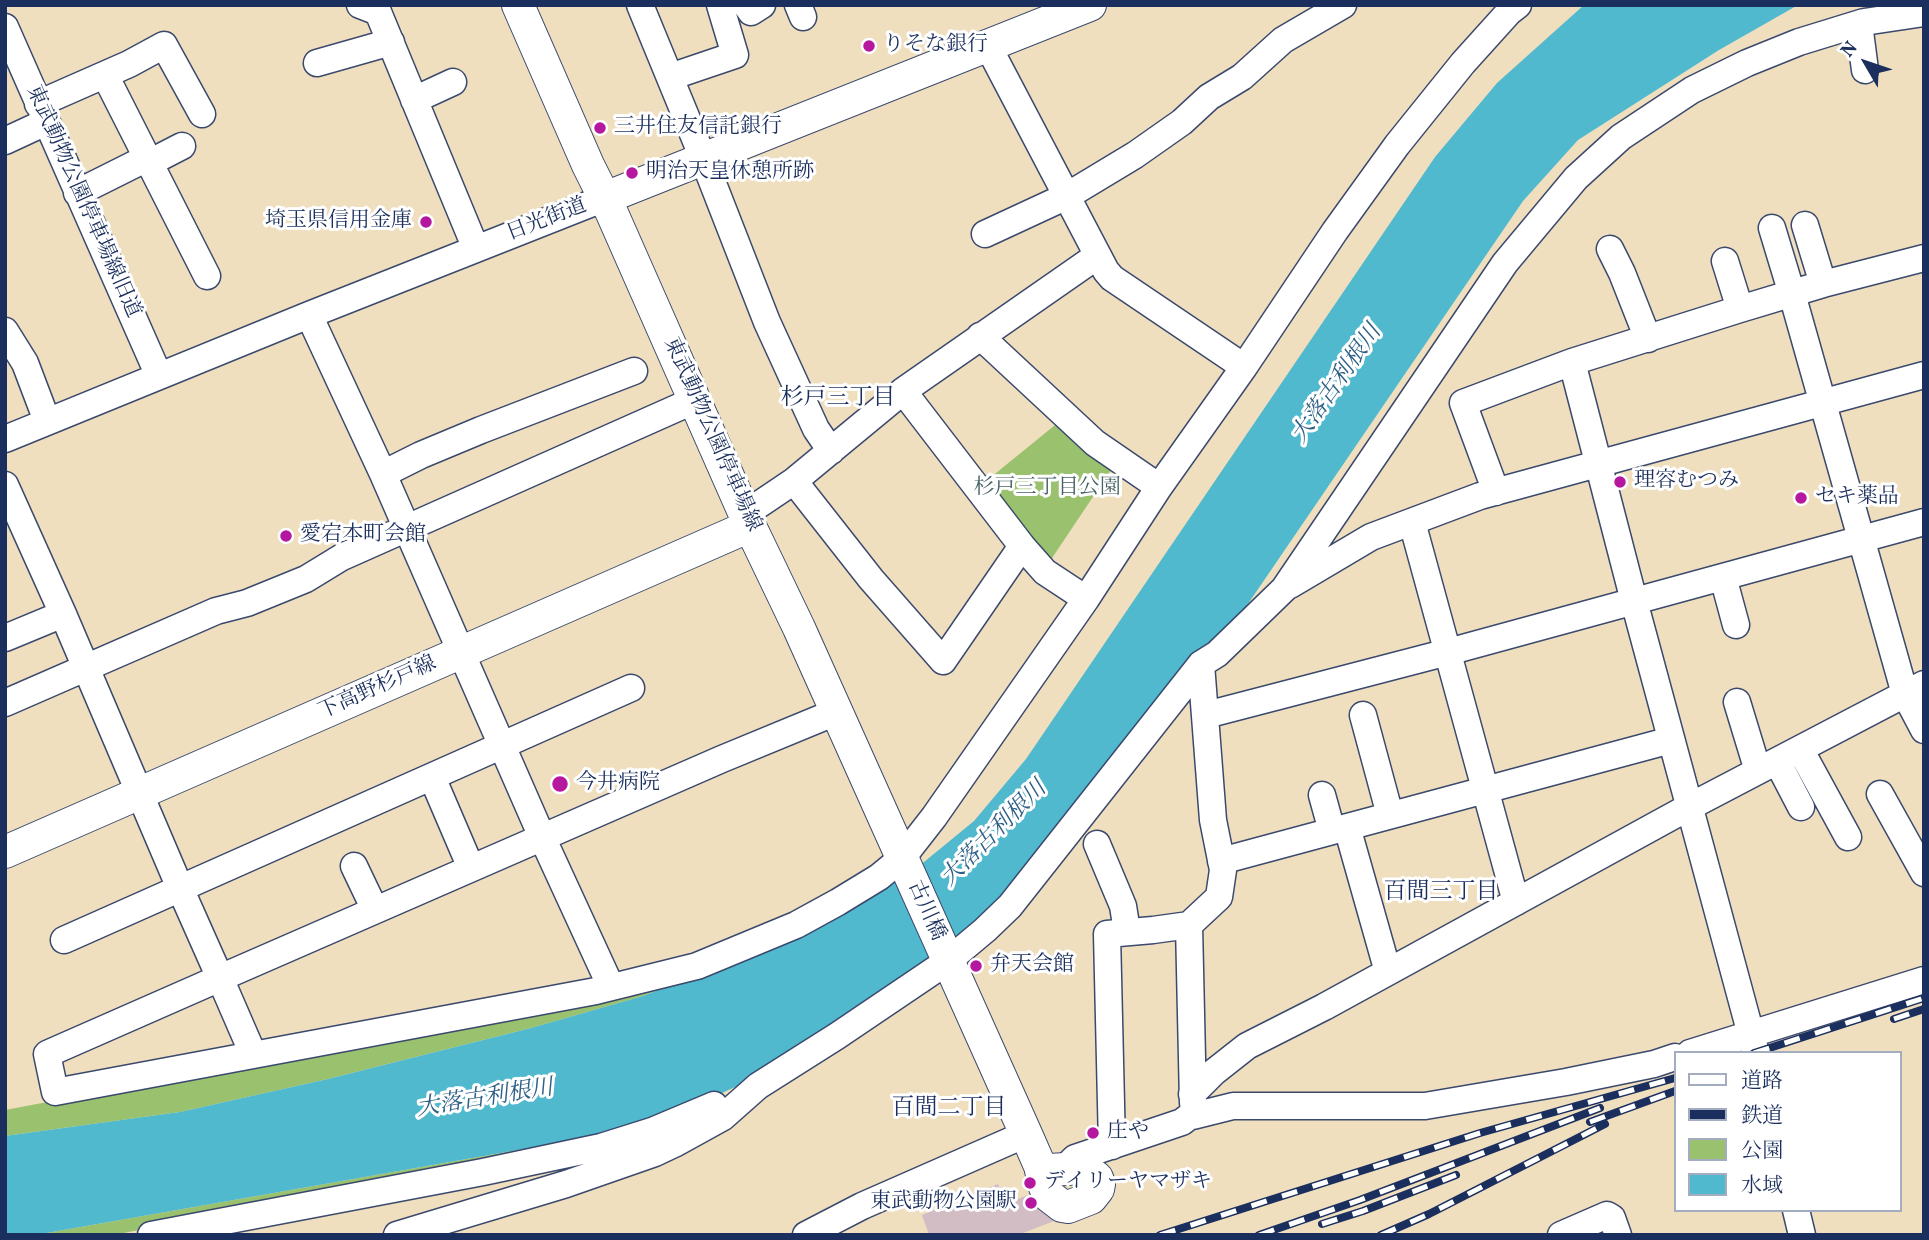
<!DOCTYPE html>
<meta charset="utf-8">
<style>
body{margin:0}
#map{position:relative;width:1929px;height:1240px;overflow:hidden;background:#efdfbf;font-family:Vollkorn,"Noto Serif JP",serif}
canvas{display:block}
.frame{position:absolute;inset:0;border:7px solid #1b2f5e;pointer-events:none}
.legend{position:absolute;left:1674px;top:1051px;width:228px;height:161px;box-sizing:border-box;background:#fff;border:2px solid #a4acbf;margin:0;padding:9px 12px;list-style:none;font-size:21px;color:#1b2f5e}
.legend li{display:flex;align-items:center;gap:14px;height:35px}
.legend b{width:35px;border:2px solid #a4acbf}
.north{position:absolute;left:1831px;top:28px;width:70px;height:70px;-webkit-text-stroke:5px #fff;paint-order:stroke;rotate:309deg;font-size:19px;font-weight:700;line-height:28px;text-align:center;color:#1b2f5e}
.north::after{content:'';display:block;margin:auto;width:24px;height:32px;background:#1b2f5e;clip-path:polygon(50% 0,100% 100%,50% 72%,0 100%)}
</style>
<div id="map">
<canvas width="1929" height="1240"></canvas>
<div class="frame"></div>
<ul class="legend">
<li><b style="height:9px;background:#fff"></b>道路</li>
<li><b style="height:9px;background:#1b2f5e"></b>鉄道</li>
<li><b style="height:19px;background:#9ac26e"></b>公園</li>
<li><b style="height:19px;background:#50b9ce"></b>水域</li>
</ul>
<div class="north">N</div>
</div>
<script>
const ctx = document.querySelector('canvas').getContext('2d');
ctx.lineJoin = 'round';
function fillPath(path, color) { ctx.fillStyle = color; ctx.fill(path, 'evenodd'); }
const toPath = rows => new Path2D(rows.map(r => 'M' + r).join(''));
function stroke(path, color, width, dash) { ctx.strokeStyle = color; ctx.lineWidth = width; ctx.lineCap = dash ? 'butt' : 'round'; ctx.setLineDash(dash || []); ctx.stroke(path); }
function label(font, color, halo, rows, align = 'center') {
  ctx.font = font + ' Vollkorn,"Noto Serif JP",serif'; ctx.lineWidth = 6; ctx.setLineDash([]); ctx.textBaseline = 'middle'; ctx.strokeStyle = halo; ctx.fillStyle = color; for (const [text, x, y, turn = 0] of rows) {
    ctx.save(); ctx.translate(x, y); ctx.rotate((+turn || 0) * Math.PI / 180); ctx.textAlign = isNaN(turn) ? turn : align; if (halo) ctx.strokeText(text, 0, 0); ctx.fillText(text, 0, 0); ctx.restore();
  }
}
fillPath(toPath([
 [998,1184,1006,1204,1042,1189,1054,1221,1018,1235,929,1235,922,1215]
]), '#d2bdc5');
fillPath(toPath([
 [1060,421,1115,464,1048,564,985,482],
 [670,985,643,996,531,1028,328,1079,180,1112,5,1136,5,1110],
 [603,1135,608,1140,113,1235,35,1235]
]), '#9ac26e');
fillPath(toPath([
 [1584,5,1798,5,1719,50,1578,140,1523,201,1239,617,992,909,958,941,787,1063,681,1112,603,1135,35,1235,5,1235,5,1136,180,1112,328,1079,531,1028,643,996,757,951,852,907,924,862,974,821,1026,759,1435,157,1497,83]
]), '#50b9ce');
const minor = toPath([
 [360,5,378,12,476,249],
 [640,5,703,158,767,322,816,429,831,451],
 [746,5,751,12,762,5],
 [798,5,803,17],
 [1859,24,1865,70],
 [5,27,159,376],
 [988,46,1106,271,1112,278,1244,367],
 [317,63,391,42],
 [105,75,207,276],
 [670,77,735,55,720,5],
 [414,100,453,82],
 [38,104,129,64,164,45,202,114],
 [5,141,46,122],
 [149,163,182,146],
 [77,193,147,158],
 [1805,225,1823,284],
 [1772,228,1792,294,1905,694,1924,730],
 [985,234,1067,196,1135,155,1182,122,1209,97,1242,77,1283,40,1343,5],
 [1610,249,1622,273,1648,339],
 [1725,261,1740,309],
 [309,315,383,474,542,837,611,987],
 [5,331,25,363,47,421],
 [980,336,1095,443,1159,487],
 [1572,362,1634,601,1756,1053],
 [903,391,1022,546,1045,572,1086,599],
 [5,439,309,315,605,198],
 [383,474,421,455,481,430,634,371],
 [794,481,871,579,943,661,1022,546],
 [5,485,63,614,180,888,220,978,722,759,836,712],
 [1496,492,1463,403,1572,362,1740,309,1823,284,1924,258],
 [745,514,794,481,903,391,1097,256],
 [1412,522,1516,902],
 [1723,577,1736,625],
 [1290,585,1371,537,1480,496,1924,375],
 [5,638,63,614],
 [1737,702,1758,771],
 [5,703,216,611,247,603,306,579,342,557,695,400],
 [1206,715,1448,652,1924,522],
 [1363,715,1390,815],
 [1800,749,1848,837],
 [1777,761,1801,807],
 [432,777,471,868],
 [1880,794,1924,873],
 [1322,795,1332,831],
 [1347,827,1388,972],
 [1097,844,1123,906,1127,931],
 [1221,861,1671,740],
 [354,866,375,910],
 [64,940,631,688],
 [1690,1053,1924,980],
 [253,1054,220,978,47,1054,55,1092,596,991,697,966,796,925,838,902,879,877,902,858,934,817,1086,599,1159,487,1244,367,1335,231,1397,145,1463,63,1509,12,1518,5],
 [1192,1094,1214,1072,1247,1046,1324,1007,1689,807,1924,684],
 [1193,1103,1189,925,1219,897,1223,870,1213,820,1201,664],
 [1112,1146,1107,934,1153,930,1189,925],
 [1062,1171,1075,1158,1182,1122,1191,1115,1193,1116,1233,1106,1425,1106,1566,1082,1654,1064,1675,1057],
 [1796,1210,1802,1235],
 [151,1235,483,1172,601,1147,652,1131,714,1105],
 [397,1235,566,1184,655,1153,674,1144,723,1117,758,1086,837,1036,948,961,985,930,1010,906,1201,664,1217,654,1284,589,1505,263,1576,178,1621,137,1692,90,1747,63,1799,42,1864,22,1924,13],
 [806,1235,862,1206,1026,1134],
 [1561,1235,1607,1215,1612,1218,1618,1235]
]);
const major = toPath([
 [518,5,588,165,611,211,750,526,799,628,1026,1134,1040,1166,1045,1187,1049,1196,1062,1206,1068,1207,1091,1198,1098,1189,1099,1184,1097,1178,1084,1168,1049,1170,1040,1166],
 [605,198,1090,5],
 [5,852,750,526]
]);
stroke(minor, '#3b496d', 29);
stroke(major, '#3b496d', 34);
stroke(minor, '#fff', 26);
stroke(major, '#fff', 32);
const rail = toPath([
 [1894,1019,1924,1009],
 [1754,1053,1924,998],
 [1590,1122,1675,1091],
 [1322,1224,1363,1211,1456,1175],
 [1160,1235,1480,1133,1675,1078],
 [1259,1235,1360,1200,1600,1108],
 [1381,1235,1429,1214,1605,1124]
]);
stroke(rail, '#1b2f5e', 8);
stroke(rail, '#fff', 5, [16]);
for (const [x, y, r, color] of [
 [869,46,7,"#b5179e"],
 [600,128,7,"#b5179e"],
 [632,173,7,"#b5179e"],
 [426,222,7,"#b5179e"],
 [1620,482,7,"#b5179e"],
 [1801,498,7,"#b5179e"],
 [286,536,7,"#b5179e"],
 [560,784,9,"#b5179e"],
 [976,966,7,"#b5179e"],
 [1093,1133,7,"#b5179e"],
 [1030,1183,7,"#b5179e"],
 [1031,1203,7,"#b5179e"]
]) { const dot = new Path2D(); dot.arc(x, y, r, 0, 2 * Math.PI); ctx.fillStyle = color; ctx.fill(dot); stroke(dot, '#fff', 2.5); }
label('21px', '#1b2f5e', '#fff', [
 ["りそな銀行",883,46],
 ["三井住友信託銀行",614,128],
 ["明治天皇休憩所跡",646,173],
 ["埼玉県信用金庫",412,222,"right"],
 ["理容むつみ",1634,482],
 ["セキ薬品",1815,498],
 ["愛宕本町会館",300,536],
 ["今井病院",576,784],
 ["弁天会館",990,966],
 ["庄や",1107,1133],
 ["デイリーヤマザキ",1044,1183],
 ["東武動物公園駅",1017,1203,"right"]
], 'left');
label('21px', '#1b2f5e', '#fff', [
 ["東武動物公園停車場線旧道",82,202,66],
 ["日光街道",547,221,-21],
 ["東武動物公園停車場線",711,435,66],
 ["下高野杉戸線",378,689,-24],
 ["古川橋",925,911,66]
]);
label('21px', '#476264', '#fff', [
 ["杉戸三丁目公園",1047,489]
]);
label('italic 23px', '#2e5f85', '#fff', [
 ["大落古利根川",1338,385,-55],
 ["大落古利根川",995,835,-45],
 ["大落古利根川",485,1100,-9]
]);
label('23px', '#1b2f5e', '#fff', [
 ["杉戸三丁目",838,400],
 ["百間三丁目",1441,894],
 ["百間二丁目",949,1110]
]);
</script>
